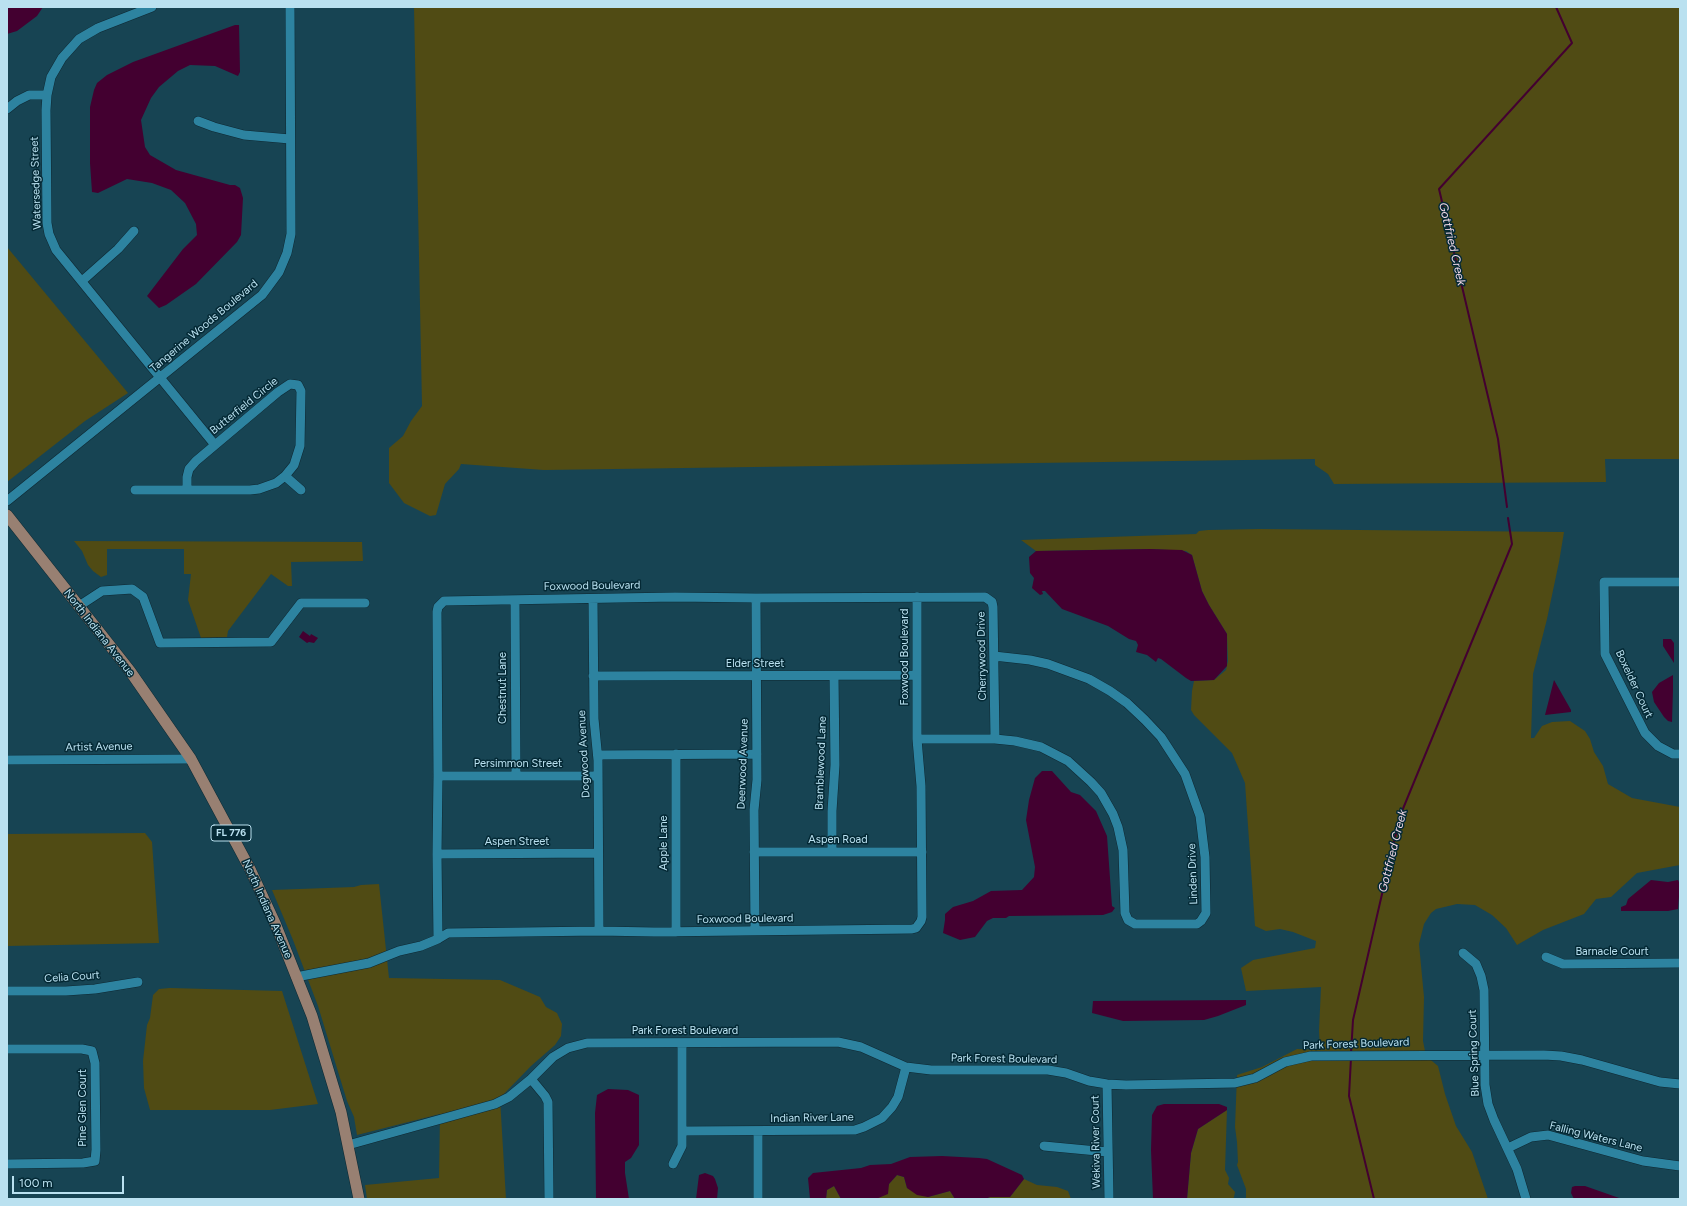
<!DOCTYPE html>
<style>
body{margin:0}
#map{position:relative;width:1687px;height:1206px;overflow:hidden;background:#174453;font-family:Figtree,sans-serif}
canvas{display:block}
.frame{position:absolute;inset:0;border:8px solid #bae1f0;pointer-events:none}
.scale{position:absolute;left:12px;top:1176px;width:112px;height:18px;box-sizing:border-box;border:2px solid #bae1f0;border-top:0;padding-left:5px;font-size:12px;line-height:14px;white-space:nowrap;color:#bae1f0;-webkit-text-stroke:3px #042935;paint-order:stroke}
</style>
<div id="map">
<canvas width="1687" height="1206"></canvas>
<div class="frame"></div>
<div class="scale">100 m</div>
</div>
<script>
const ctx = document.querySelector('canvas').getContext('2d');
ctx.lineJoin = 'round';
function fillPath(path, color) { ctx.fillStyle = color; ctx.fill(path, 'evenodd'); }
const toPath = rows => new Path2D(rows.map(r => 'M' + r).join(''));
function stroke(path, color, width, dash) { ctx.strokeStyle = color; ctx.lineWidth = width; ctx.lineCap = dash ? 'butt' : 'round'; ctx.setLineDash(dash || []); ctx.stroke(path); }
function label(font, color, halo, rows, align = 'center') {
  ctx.font = font + ' Figtree,sans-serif'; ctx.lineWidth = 3; ctx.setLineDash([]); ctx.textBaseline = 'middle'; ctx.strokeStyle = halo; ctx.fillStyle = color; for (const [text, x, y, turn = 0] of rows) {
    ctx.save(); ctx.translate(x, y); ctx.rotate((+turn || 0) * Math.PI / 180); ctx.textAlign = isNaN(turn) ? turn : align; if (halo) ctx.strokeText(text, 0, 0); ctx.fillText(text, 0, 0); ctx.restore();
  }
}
fillPath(toPath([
 [414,7,1680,7,1680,459,1605,459,1606,482,1334,484,1328,474,1315,465,1315,459,544,470,461,464,459,469,445,484,436,515,430,516,404,503,389,483,389,448,403,436,411,421,422,406],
 [7,247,128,393,85,421,7,482],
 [1260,529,1564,532,1559,562,1547,619,1533,674,1531,738,1534,738,1542,726,1552,722,1570,721,1585,731,1590,739,1594,752,1603,766,1608,784,1632,798,1680,807,1680,865,1637,873,1611,897,1596,899,1584,914,1543,930,1517,945,1506,928,1492,915,1475,905,1457,904,1436,909,1431,913,1424,924,1419,944,1424,997,1423,1041,1426,1056,1438,1066,1445,1094,1456,1126,1472,1152,1488,1199,1246,1199,1246,1189,1237,1165,1238,1162,1237,1142,1235,1127,1237,1075,1262,1067,1297,1049,1320,1050,1319,1031,1321,987,1246,991,1241,968,1253,960,1315,948,1316,941,1293,932,1280,929,1266,931,1255,926,1245,783,1232,753,1194,715,1191,710,1192,691,1194,681,1214,680,1226,670,1228,661,1227,634,1209,605,1202,591,1192,555,1186,551,1150,549,1036,551,1021,540,1196,534,1199,531,1208,530],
 [74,541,362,542,363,561,291,562,292,586,288,586,271,574,228,631,227,637,201,638,188,600,191,574,184,574,184,549,107,549,107,575,101,577,93,571,88,565,82,551],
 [145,833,152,842,159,943,7,946,7,834],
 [379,884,389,978,500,980,540,997,546,1007,557,1013,562,1024,561,1036,555,1045,531,1066,500,1098,506,1199,367,1199,365,1185,439,1178,440,1114,357,1135,354,1117,347,1101,318,1006,293,940,272,890,354,887,361,885],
 [170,988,282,991,318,1104,270,1110,150,1110,144,1088,143,1061,147,1025,150,1018,153,995,159,989],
 [1227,1110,1225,1170,1229,1178,1228,1184,1235,1192,1234,1197,1233,1199,1187,1199,1191,1153,1198,1129],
 [897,1175,904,1177,907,1188,928,1197,950,1191,955,1199,872,1199,876,1199,887,1189,889,1184],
 [1024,1179,1037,1185,1057,1187,1068,1191,1071,1199,985,1199,990,1197,1010,1197],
 [834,1186,841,1199,826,1199,827,1190]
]), '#504b14');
fillPath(toPath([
 [7,7,43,7,37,16,17,31,7,34],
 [235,25,239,25,240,72,238,76,215,66,190,65,178,71,159,87,151,98,141,120,145,147,150,155,176,170,230,185,235,185,240,188,243,198,241,235,237,242,196,284,166,305,159,308,147,296,183,249,197,235,196,224,185,203,171,190,152,183,127,179,98,193,92,192,90,163,90,107,94,90,97,83,107,75,133,62],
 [1150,549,1182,550,1192,555,1202,591,1209,605,1227,634,1227,666,1214,680,1191,681,1186,678,1161,659,1158,658,1156,662,1147,655,1136,652,1138,645,1136,641,1129,639,1108,626,1062,609,1045,591,1042,591,1043,594,1040,595,1032,588,1034,578,1030,573,1029,557,1036,551],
 [303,631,310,636,311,634,318,638,314,643,309,642,307,643,299,637],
 [1663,639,1671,639,1674,643,1674,663,1663,646],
 [1673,675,1673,690,1672,722,1668,721,1664,717,1654,702,1652,692,1659,683],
 [1554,680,1571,710,1571,712,1545,715],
 [1042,771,1052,771,1071,792,1080,795,1096,811,1107,836,1112,906,1115,908,1112,912,1103,915,1009,916,1006,918,993,918,987,921,975,937,960,940,943,933,945,920,945,914,953,907,973,901,991,891,1022,890,1034,877,1035,867,1026,820,1029,800,1035,778],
 [1651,880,1668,882,1678,880,1680,884,1678,909,1668,911,1621,911,1621,907,1626,905,1628,899],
 [1246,1000,1246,1005,1218,1016,1204,1020,1123,1021,1092,1013,1093,1001],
 [608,1089,628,1090,639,1095,639,1145,631,1158,625,1162,625,1173,629,1199,596,1199,595,1113,597,1095],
 [1164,1104,1219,1104,1227,1107,1227,1110,1198,1129,1191,1153,1187,1199,1153,1199,1151,1150,1152,1115,1157,1106],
 [942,1156,979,1158,987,1159,1022,1175,1024,1179,1010,1197,990,1197,985,1199,955,1199,950,1191,928,1197,917,1195,907,1188,904,1177,897,1175,889,1184,888,1194,876,1199,841,1199,834,1186,827,1190,826,1199,810,1199,808,1178,813,1173,861,1168,870,1165,891,1164,910,1157],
 [705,1173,713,1176,715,1179,718,1188,717,1199,696,1199,699,1175],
 [1575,1186,1585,1186,1622,1199,1574,1199,1571,1193,1572,1187]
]), '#430030');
stroke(toPath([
 [1507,507,1498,439,1439,189,1572,43,1556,7],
 [1351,1053,1353,1020,1400,816,1512,544,1508,518],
 [1351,1058,1349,1096,1374,1199]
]), '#430030', 2);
const minor = toPath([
 [152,7,98,28,79,39,62,58,51,77,47,95,46,110,47,223,49,234,56,250,215,445],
 [7,109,17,101,29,95,47,95],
 [198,121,214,127,244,135,290,139],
 [82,281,118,249,134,231],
 [285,476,301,490],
 [135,490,250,490,259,489,276,483,285,476,294,465,300,446,301,391,298,385,290,384,278,392,196,461,189,469,187,477,187,490],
 [7,501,262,295,279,272,287,253,291,234,290,7],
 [1680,582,1604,582,1605,654,1645,733,1658,746,1673,754,1680,754],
 [593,599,594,719,598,760,599,931],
 [515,600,516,776],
 [79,606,102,591,132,589,143,597,160,643,271,642,301,603,365,603],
 [593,676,917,675],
 [917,739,995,739,1015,741,1041,747,1068,761,1091,782,1101,793,1113,814,1118,827,1123,850,1125,913,1128,920,1135,924,1197,924,1201,921,1206,913,1205,857,1200,816,1185,774,1161,737,1145,720,1127,703,1110,691,1089,679,1048,664,1030,660,994,656],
 [676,754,676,932],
 [598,755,757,754],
 [7,760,191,759],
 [438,776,598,776],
 [754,852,922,852],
 [832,852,832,811,835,765,834,676],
 [437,854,598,853],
 [755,930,754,810,757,780,756,598],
 [438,939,437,854,438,776,437,612,438,607,444,601,675,597,756,598,985,597,992,602,993,607,995,739],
 [1463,953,1476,964,1481,976,1484,990,1485,1085,1488,1104,1494,1120,1517,1169,1526,1199],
 [1546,957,1563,964,1680,963],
 [296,977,369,963,399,951,421,946,438,939,448,933,599,931,654,932,912,929,916,928,921,921,922,917,921,786,917,739,917,597],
 [7,991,66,991,95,989,138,982],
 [7,1049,82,1049,92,1051,95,1063,96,1150,95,1161,83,1163,7,1164],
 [531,1079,545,1096,548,1102,549,1199],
 [1107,1084,1109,1199],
 [683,1131,855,1130,864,1127,882,1118,892,1107,898,1097,906,1067],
 [758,1131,758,1199],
 [348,1145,495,1104,509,1097,531,1079,553,1057,568,1048,587,1043,838,1042,861,1047,906,1067,931,1070,1048,1070,1066,1073,1089,1081,1107,1084,1126,1085,1235,1083,1255,1078,1285,1062,1311,1056,1544,1055,1561,1056,1582,1060,1660,1082,1680,1084],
 [1044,1146,1108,1152],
 [1508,1148,1531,1137,1548,1135,1643,1161,1680,1166],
 [673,1164,682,1146,682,1043]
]);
const major = toPath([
 [7,515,130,671,191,759,250,869,275,923,312,1016,341,1112,359,1199]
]);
stroke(minor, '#0e2832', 10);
stroke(major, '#0e2832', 12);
stroke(minor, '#2d83a0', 9);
stroke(major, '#988072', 11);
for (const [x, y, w] of [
 [231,833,40]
]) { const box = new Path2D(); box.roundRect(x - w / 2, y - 8, w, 16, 3); ctx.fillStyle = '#042935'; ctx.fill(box); stroke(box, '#bae1f0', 1); }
label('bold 10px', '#bae1f0', null, [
 ["FL 776",231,833]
]);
label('11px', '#bae1f0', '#042935', [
 ["Watersedge Street",36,183,-92],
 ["Tangerine Woods Boulevard",204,326,-40],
 ["Butterfield Circle",244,406,-39],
 ["Foxwood Boulevard",592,586,-1],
 ["North Indiana Avenue",99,633,52],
 ["Cherrywood Drive",982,656,-91],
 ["Foxwood Boulevard",905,657,-90],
 ["Elder Street",755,664],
 ["Boxelder Court",1634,684,65],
 ["Chestnut Lane",503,688,-90],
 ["Artist Avenue",99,747,-1],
 ["Dogwood Avenue",584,754,-93],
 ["Bramblewood Lane",821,763,-88],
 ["Persimmon Street",518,764],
 ["Deerwood Avenue",743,764,-88],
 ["Aspen Road",838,840],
 ["Aspen Street",517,842],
 ["Apple Lane",664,843,-90],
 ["Linden Drive",1193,874,-92],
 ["North Indiana Avenue",267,909,66],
 ["Foxwood Boulevard",745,919,-1],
 ["Barnacle Court",1612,952],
 ["Celia Court",72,977,-4],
 ["Park Forest Boulevard",685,1031],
 ["Park Forest Boulevard",1356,1044,-2],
 ["Blue Spring Court",1474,1053,-92],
 ["Park Forest Boulevard",1004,1059,1],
 ["Pine Glen Court",83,1108,-90],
 ["Indian River Lane",812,1118,-1],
 ["Falling Waters Lane",1596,1137,14],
 ["Wekiva River Court",1096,1142,-91]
]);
label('italic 12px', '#f1d7e5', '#042935', [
 ["Gottfried Creek",1452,244,77],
 ["Gottfried Creek",1393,851,-76]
]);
</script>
